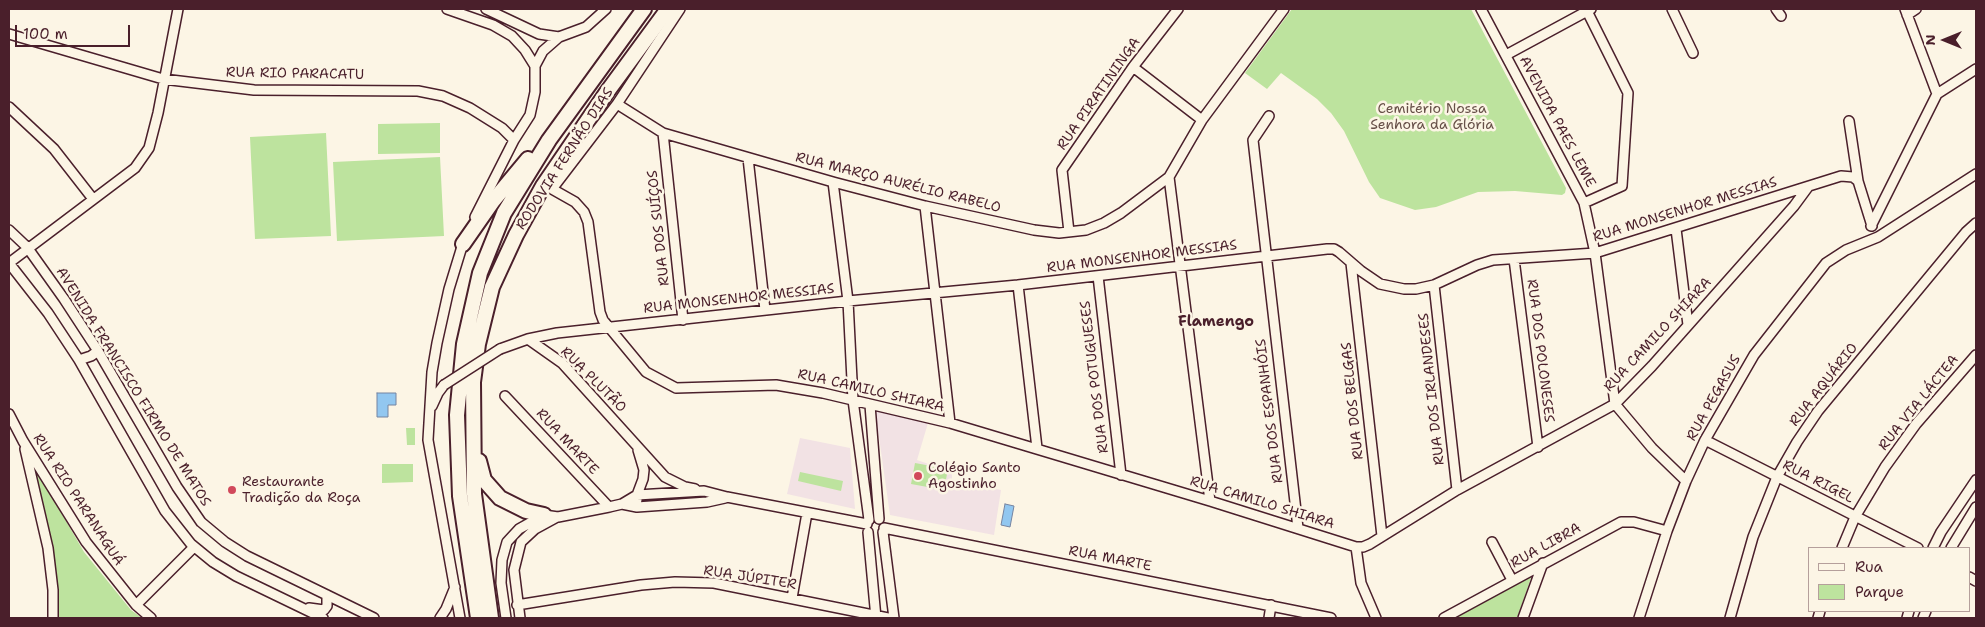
<!DOCTYPE html>
<meta charset="utf-8">
<style>
body{margin:0}
#map{position:relative;width:1985px;height:627px;overflow:hidden;background:#fcf5e5;font-family:"Shantell Sans",sans-serif}
canvas{display:block}
.frame{position:absolute;inset:0;border:10px solid #4a1f2b;pointer-events:none}
.legend{position:absolute;left:1808px;top:547px;width:162px;height:65px;box-sizing:border-box;background:#fcf5e5;border:1px solid #b59f9b;margin:0;padding:6px 9px;list-style:none;font-size:15px;color:#4a1f2b}
.legend li{display:flex;align-items:center;gap:10px;height:25px}
.legend b{width:25px;border:1px solid #b59f9b}
.north{position:absolute;left:1920px;top:15px;width:50px;height:50px;-webkit-text-stroke:4px #fcf5e5;paint-order:stroke;rotate:270deg;font-size:14px;font-weight:700;line-height:20px;text-align:center;color:#4a1f2b}
.north::after{content:'';display:block;margin:auto;width:18px;height:22px;background:#4a1f2b;clip-path:polygon(50% 0,100% 100%,50% 72%,0 100%)}
.scale{position:absolute;left:15px;top:25px;width:115px;height:22px;box-sizing:border-box;border:2px solid #4a1f2b;border-top:0;padding-left:6px;font-size:15px;line-height:18px;white-space:nowrap;color:#4a1f2b;-webkit-text-stroke:4px #fcf5e5;paint-order:stroke}
</style>
<div id="map">
<canvas width="1985" height="627"></canvas>
<div class="frame"></div>
<ul class="legend">
<li><b style="height:6px;background:#fcf5e5"></b>Rua</li>
<li><b style="height:14px;background:#bde39e"></b>Parque</li>
</ul>
<div class="north">N</div>
<div class="scale">100 m</div>
</div>
<script>
const ctx = document.querySelector('canvas').getContext('2d');
ctx.lineJoin = 'round';
function fillPath(path, color) { ctx.fillStyle = color; ctx.fill(path, 'evenodd'); }
const toPath = rows => new Path2D(rows.map(r => 'M' + r).join(''));
function stroke(path, color, width, dash) { ctx.strokeStyle = color; ctx.lineWidth = width; ctx.lineCap = dash ? 'butt' : 'round'; ctx.setLineDash(dash || []); ctx.stroke(path); }
function label(font, color, halo, rows, align = 'center') {
  ctx.font = font + ' "Shantell Sans",sans-serif'; ctx.lineWidth = 5; ctx.setLineDash([]); ctx.textBaseline = 'middle'; ctx.strokeStyle = halo; ctx.fillStyle = color; for (const [text, x, y, turn = 0] of rows) {
    ctx.save(); ctx.translate(x, y); ctx.rotate((+turn || 0) * Math.PI / 180); ctx.textAlign = isNaN(turn) ? turn : align; if (halo) ctx.strokeText(text, 0, 0); ctx.fillText(text, 0, 0); ctx.restore();
  }
}
fillPath(toPath([
 [875,409,928,423,917,460,952,472,952,480,1001,490,994,535,890,515],
 [800,438,850,448,855,509,787,494]
]), '#f2e2e4');
fillPath(toPath([
 [1292,9,1471,9,1566,188,1565,193,1562,195,1515,191,1478,192,1436,207,1415,210,1380,198,1369,182,1344,131,1331,113,1317,99,1281,73,1267,89,1245,73],
 [440,123,440,153,378,154,378,124],
 [326,133,331,236,255,239,250,137],
 [440,157,444,236,337,241,333,162],
 [406,428,415,428,415,445,407,445],
 [915,463,948,469,944,490,911,484],
 [382,464,413,464,413,482,382,483],
 [800,472,843,481,841,491,798,481],
 [38,473,84,552,131,610,142,618,57,618,59,594,51,542,34,477],
 [1532,575,1517,618,1454,618]
]), '#bde39e');
const water = toPath([
 [377,393,396,393,396,405,388,405,388,417,377,417,377,393],
 [1005,504,1014,506,1010,527,1001,525,1005,504]
]);
fillPath(water, '#92c7f0');
stroke(water, '#7584a1', 1);
const minor = toPath([
 [447,9,493,25,512,36,525,50,535,66],
 [486,9,539,34,559,37],
 [680,9,617,104,552,189,575,202,584,212,588,222,600,312,603,320,646,372,676,388,776,385,823,393,950,423,1210,501,1356,547,1363,547,1370,544,1457,490,1615,404,1652,366,1794,206,1808,187],
 [1481,9,1584,203,1595,253,1615,404,1652,448,1686,481],
 [1672,9,1693,53],
 [1776,9,1781,16],
 [1907,15,1916,9],
 [9,34,163,79,254,90,418,91,443,96,470,108,502,128,514,140],
 [1506,55,1591,9],
 [1133,67,1202,120],
 [1937,94,1976,69],
 [617,104,663,133,833,182,925,206,1034,230,1059,233,1086,230,1104,223,1121,213,1169,177,1202,120,1284,9],
 [9,107,54,149,93,199],
 [1269,116,1253,140,1298,528],
 [1849,121,1858,181,1872,226],
 [663,133,683,320],
 [748,158,765,310],
 [1169,177,1210,501],
 [833,182,848,301,853,400,869,520],
 [1584,203,1622,186,1628,93,1586,9],
 [925,206,950,423],
 [475,217,514,140,530,115,535,92,535,66,543,51,559,37,586,27,606,9],
 [1871,226,1937,94,1905,9],
 [1676,229,1688,325],
 [9,230,27,247,64,299,98,351,177,487,201,522,225,542,247,556,374,618],
 [1069,232,1062,170,1133,67,1178,9],
 [1514,259,1538,447],
 [9,263,48,313,79,360,165,511,191,544,213,562,236,576,323,618],
 [9,263,135,168,149,148,158,113,178,9],
 [1351,263,1382,536],
 [1098,276,1121,475],
 [1018,285,1037,448],
 [1434,285,1457,490],
 [528,339,562,363,665,477,685,487,695,489],
 [500,349,528,339,557,333,848,301,1018,285,1327,249,1334,249,1339,252,1361,271,1380,284,1404,289,1416,289,1434,285,1477,265,1493,260,1595,253,1841,176,1853,177,1858,181],
 [79,360,91,356,98,351],
 [505,396,609,507],
 [870,405,879,519],
 [432,406,438,393,444,385],
 [9,414,23,441,86,542,136,605,151,618],
 [1705,440,1918,548],
 [25,449,48,548,53,590,53,618],
 [637,500,637,495,643,479,644,470,638,450],
 [622,504,637,507,707,502,725,498],
 [884,528,1331,618],
 [868,532,876,618],
 [883,532,894,618],
 [1492,542,1512,580],
 [1356,547,1361,583,1376,618],
 [1842,548,1855,517,1885,467,1916,424,1976,355],
 [1933,548,1941,532,1976,480],
 [1951,548,1976,507],
 [1969,577,1976,581],
 [792,598,807,513],
 [136,605,194,547],
 [517,605,641,585,675,582,714,583,888,618],
 [309,608,324,610,327,606,327,595],
 [440,618,446,609,455,587],
 [460,618,428,440,432,372,437,343,449,289,464,240],
 [506,618,501,583,502,560,507,542,519,529,544,515,558,517,609,507,622,504,637,495,704,491,727,497,867,524],
 [520,618,514,570,521,542,535,529,557,517],
 [1269,618,1271,605],
 [1444,618,1621,522,1634,522,1667,531],
 [1523,618,1543,563],
 [1639,618,1667,531,1686,481,1705,440,1754,355,1826,263,1846,250,1878,237,1976,174],
 [1730,618,1753,537,1777,477,1797,442,1818,411,1966,232,1976,223],
 [1818,618,1820,611],
 [1907,618,1909,611],
 [1923,618,1926,611]
]);
const highway = toPath([
 [463,244,493,201,528,159],
 [479,461,484,480,500,498,526,511,544,515],
 [478,618,460,496,457,415,464,344,480,273,504,213,549,140,644,9],
 [491,618,474,494,473,382,478,344,492,287,516,235,543,186,607,92,668,9]
]);
stroke(minor, '#4a1f2b', 12);
stroke(highway, '#4a1f2b', 18);
stroke(minor, '#fcf5e5', 9);
stroke(highway, '#fcf5e5', 14);
const minorBridge = toPath([
 [444,385,500,349]
]);
stroke(minorBridge, '#4a1f2b', 12, []);
stroke(minorBridge, '#fcf5e5', 9);
for (const [x, y, r, color] of [
 [918,476,5,"#d1495b"],
 [232,490,5,"#d1495b"]
]) { const dot = new Path2D(); dot.arc(x, y, r, 0, 2 * Math.PI); ctx.fillStyle = color; ctx.fill(dot); stroke(dot, '#fcf5e5', 2); }
label('14px', '#4a1f2b', '#fcf5e5', [
 ["RUA RIO PARACATU",295,74,1],
 ["RUA PIRATININGA",1099,94,-55],
 ["AVENIDA PAES LEME",1557,122,62],
 ["RODOVIA FERNÃO DIAS",565,159,-57],
 ["RUA MARÇO AURÉLIO RABELO",898,183,14],
 ["RUA MONSENHOR MESSIAS",1685,210,-17],
 ["RUA DOS SUÍÇOS",659,228,-96],
 ["RUA MONSENHOR MESSIAS",1142,257,-7],
 ["RUA MONSENHOR MESSIAS",739,299,-6],
 ["RUA CAMILO SHIARA",1658,335,-47],
 ["RUA DOS POLONESES",1540,351,83],
 ["RUA DOS POTUGUESES",1095,377,-97],
 ["RUA PLUTÃO",593,380,45],
 ["RUA AQUÁRIO",1824,385,-52],
 ["AVENIDA FRANCISCO FIRMO DE MATOS",133,387,58],
 ["RUA DOS IRLANDESES",1432,389,-96],
 ["RUA CAMILO SHIARA",871,391,13],
 ["RUA PEGASUS",1714,398,-61],
 ["RUA DOS BELGAS",1353,401,-96],
 ["RUA VIA LÁCTEA",1919,403,-51],
 ["RUA DOS ESPANHÓIS",1270,411,-97],
 ["RUA MARTE",567,442,47],
 ["RUA RIGEL",1818,482,27],
 ["RUA RIO PARANAGUÁ",78,500,57],
 ["RUA CAMILO SHIARA",1262,503,17],
 ["RUA LIBRA",1546,546,-29],
 ["RUA MARTE",1110,559,11],
 ["RUA JÚPITER",750,578,9]
]);
label('14px', '#675048', '#fcf5e5', [
 ["Cemitério Nossa",1432,109],
 ["Senhora da Glória",1432,125]
]);
label('14px', '#4a1f2b', '#fcf5e5', [
 ["Colégio Santo",928,468],
 ["Agostinho",928,484],
 ["Restaurante",242,482],
 ["Tradição da Roça",242,498]
], 'left');
label('bold 15px', '#4a1f2b', '#fcf5e5', [
 ["Flamengo",1216,322]
]);
</script>
